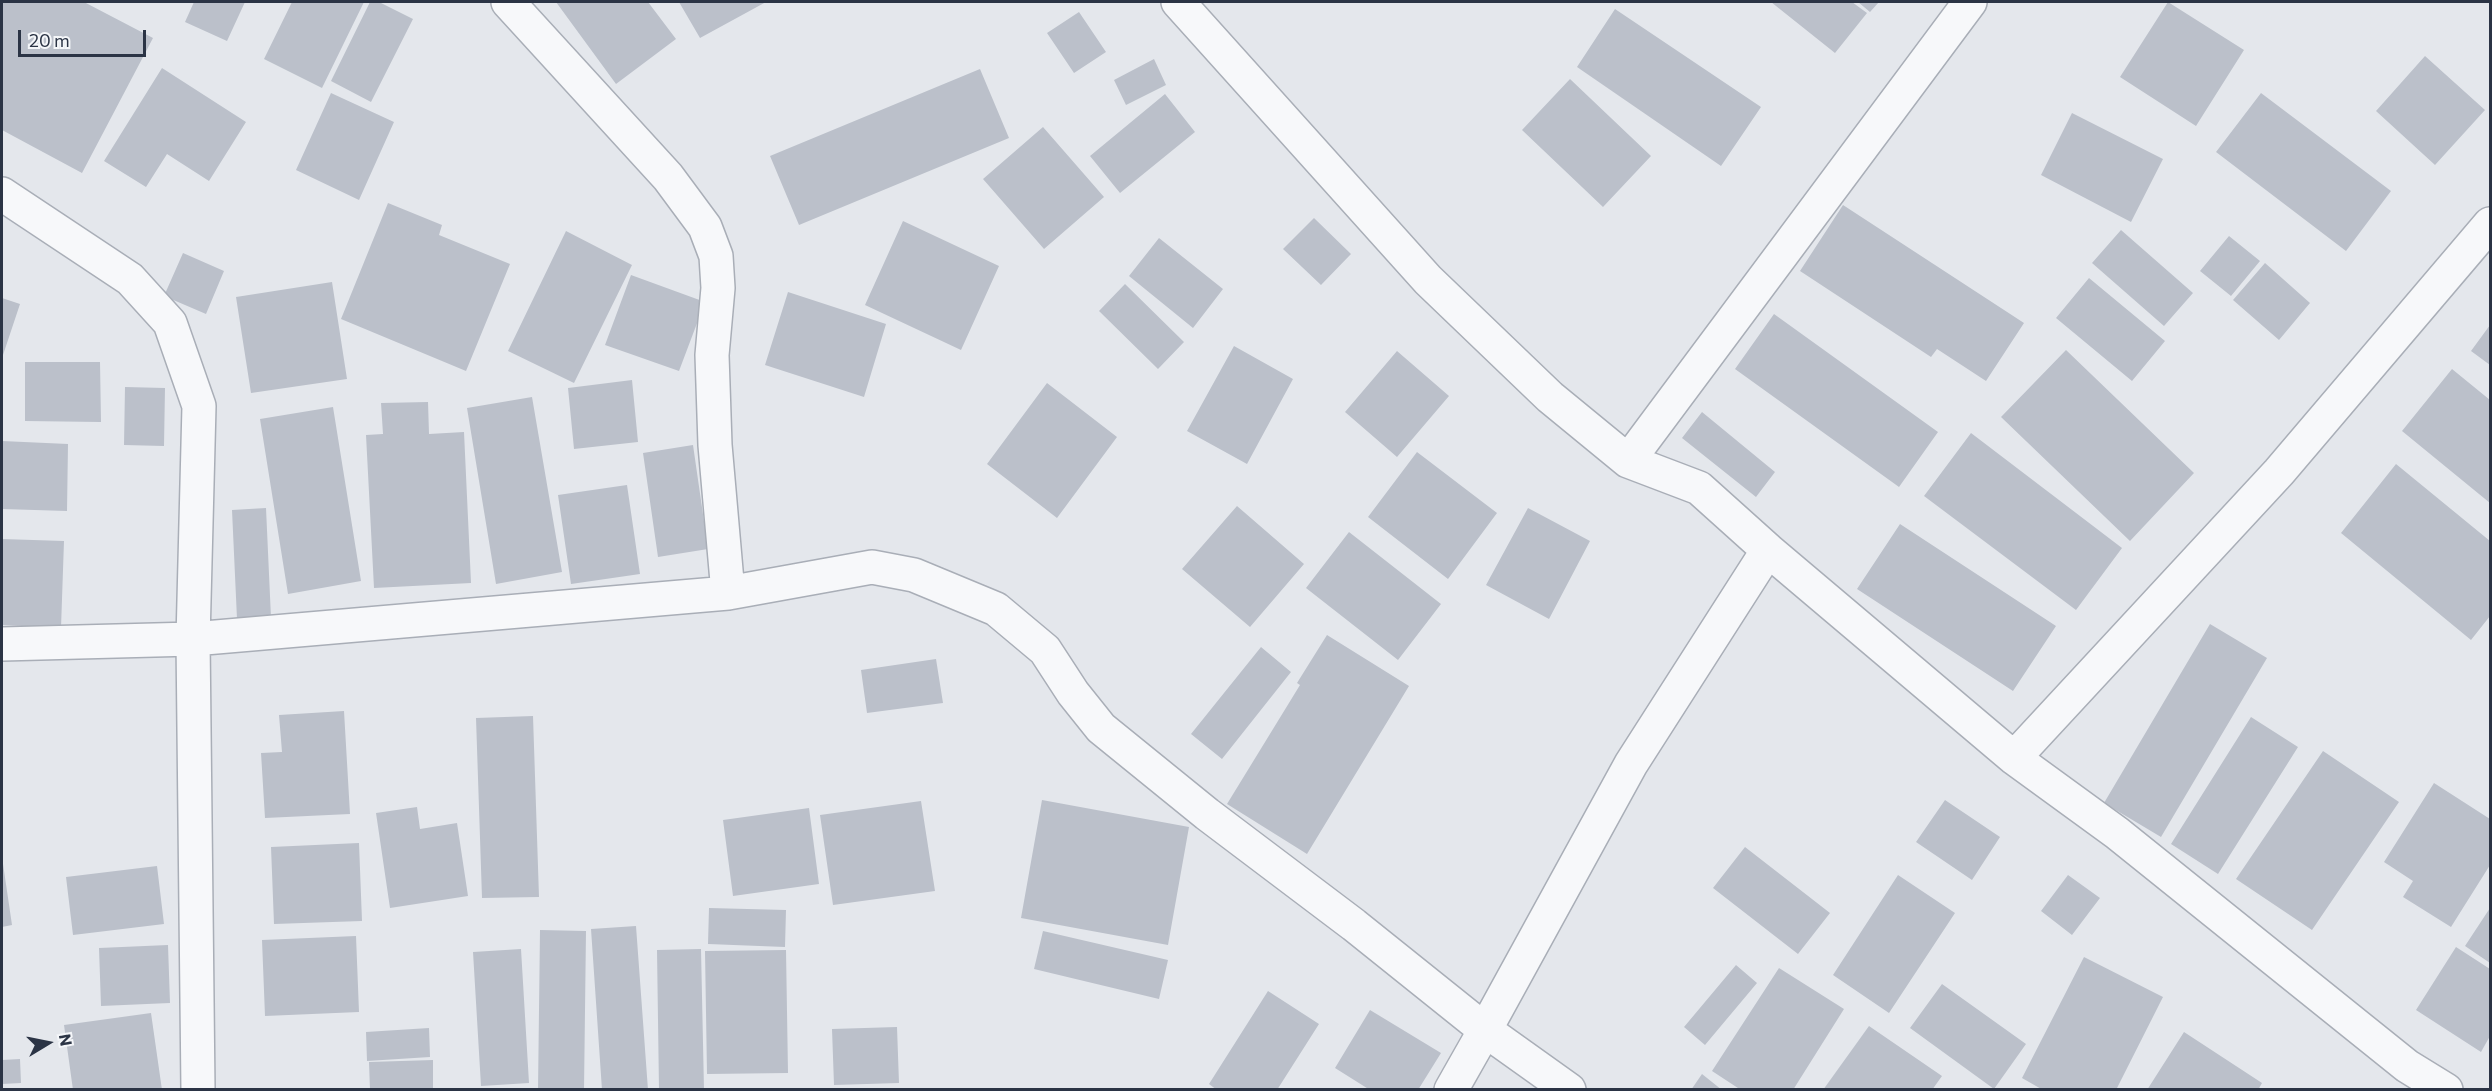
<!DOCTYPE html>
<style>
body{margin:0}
#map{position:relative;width:2492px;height:1091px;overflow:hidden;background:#e4e7ec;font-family:Commissioner,sans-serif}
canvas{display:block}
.frame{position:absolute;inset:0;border:3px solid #2b3445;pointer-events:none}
.north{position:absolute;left:18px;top:1013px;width:60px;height:60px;-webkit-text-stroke:4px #f4f6f9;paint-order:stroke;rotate:80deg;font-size:16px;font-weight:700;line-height:24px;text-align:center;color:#2b3445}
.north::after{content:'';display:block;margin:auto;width:21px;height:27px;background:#2b3445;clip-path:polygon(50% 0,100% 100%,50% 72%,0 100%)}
.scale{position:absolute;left:18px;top:30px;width:128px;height:27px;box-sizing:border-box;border:3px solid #2b3445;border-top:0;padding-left:8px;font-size:18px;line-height:21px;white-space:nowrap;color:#2b3445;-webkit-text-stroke:4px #f4f6f9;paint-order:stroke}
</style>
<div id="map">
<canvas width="2492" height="1091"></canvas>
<div class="frame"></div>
<div class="north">N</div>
<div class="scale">20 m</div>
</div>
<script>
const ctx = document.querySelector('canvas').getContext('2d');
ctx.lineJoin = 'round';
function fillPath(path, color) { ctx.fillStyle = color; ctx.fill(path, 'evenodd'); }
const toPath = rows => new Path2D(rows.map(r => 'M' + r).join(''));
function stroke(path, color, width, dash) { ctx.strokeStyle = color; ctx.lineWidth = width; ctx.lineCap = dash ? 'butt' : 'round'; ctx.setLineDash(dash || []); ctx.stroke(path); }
fillPath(toPath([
 [2,2,84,2,153,38,82,173,2,130],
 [194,2,245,2,227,41,185,22],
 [292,2,364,2,322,88,264,59],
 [370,2,379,2,413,19,371,102,331,81],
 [556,2,648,2,676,39,616,84],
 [679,2,766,2,700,38],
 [1771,2,1852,2,1867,13,1835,53],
 [1858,2,1879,2,1870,12],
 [2168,2,2244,50,2196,126,2120,77],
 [1615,9,1761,107,1721,166,1577,67],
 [1079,12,1106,52,1074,73,1047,33],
 [2425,56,2485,110,2435,165,2376,111],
 [1154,59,1166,85,1126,105,1114,80],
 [162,68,246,122,209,181,167,154,146,187,104,161],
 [980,69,1009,138,799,225,770,156],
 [1570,79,1651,156,1603,207,1522,130],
 [331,93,394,122,359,200,296,170],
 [2261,93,2391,191,2346,251,2216,152],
 [1165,94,1195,132,1120,193,1090,156],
 [2072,113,2163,159,2131,222,2041,175],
 [1043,127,1104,197,1044,249,983,179],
 [388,203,442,225,439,235,510,264,466,371,341,319],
 [1843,205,2024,323,1986,381,1937,349,1931,357,1800,271],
 [1314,218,1351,254,1321,285,1283,249],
 [903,221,999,266,961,350,865,305],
 [2121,230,2193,293,2164,326,2092,263],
 [566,231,632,265,574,383,508,351],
 [2229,236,2260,261,2231,296,2200,271],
 [1159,238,1223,289,1193,328,1129,276],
 [183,253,224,271,206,314,164,296],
 [2265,263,2310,303,2279,340,2233,300],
 [631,275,705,302,679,371,605,345],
 [2089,278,2165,341,2132,381,2056,318],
 [332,282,347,379,251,393,236,297],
 [1125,284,1184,342,1158,369,1099,311],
 [788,292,886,324,864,397,765,365],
 [2,298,20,304,2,358],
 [1774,314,1938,432,1899,487,1735,369],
 [2490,325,2490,365,2471,351],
 [1234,346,1293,379,1247,464,1187,431],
 [2066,350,2194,473,2130,541,2001,417],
 [1397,351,1449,396,1397,457,1345,412],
 [25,362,100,362,101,422,25,421],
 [2452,369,2490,400,2490,503,2402,431],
 [632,380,638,442,574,449,568,388],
 [1047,383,1117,437,1057,518,987,464],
 [125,387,165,388,164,446,124,445],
 [532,397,562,572,496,584,467,408],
 [428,402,429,434,464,432,471,583,374,588,366,435,383,434,381,403],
 [333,407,361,581,288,594,260,419],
 [1702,412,1775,472,1756,497,1682,438],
 [1971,433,2122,548,2076,610,1924,496],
 [2,441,68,444,67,511,2,509],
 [693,445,708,549,658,557,643,453],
 [1417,452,1497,513,1448,579,1368,517],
 [2396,464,2490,541,2490,616,2471,640,2341,533],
 [627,485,640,574,571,584,558,495],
 [1237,506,1304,564,1250,627,1182,569],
 [266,508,271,618,237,619,232,510],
 [1528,508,1590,541,1549,619,1486,585],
 [1900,524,2056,626,2013,691,1857,589],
 [1349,532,1441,604,1398,660,1306,588],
 [2,539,64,541,61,628,2,625],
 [2210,624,2267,658,2161,837,2104,803],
 [1327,635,1409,686,1307,854,1227,804,1300,685,1297,683],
 [1261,647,1291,672,1222,759,1191,734],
 [936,659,943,703,867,713,861,670],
 [344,711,350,814,265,818,261,753,282,752,279,715],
 [533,716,539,897,482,898,476,718],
 [2251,717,2298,747,2218,874,2171,844],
 [2323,751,2399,802,2312,930,2236,879],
 [2434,783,2490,819,2490,865,2451,927,2403,897,2413,881,2384,862],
 [1042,800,1189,827,1168,945,1021,918],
 [1945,800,2000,837,1972,880,1916,842],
 [921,801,935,891,833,905,820,815],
 [417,807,420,829,457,823,468,896,390,908,376,813],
 [809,808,819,884,733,896,723,820],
 [359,843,362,921,274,924,271,847],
 [1745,847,1830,913,1798,954,1713,888],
 [2,857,12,925,2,927],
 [157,866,164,924,73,935,66,877],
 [1898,875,1955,913,1889,1013,1833,975],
 [2068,875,2100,898,2072,935,2041,911],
 [709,908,786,910,785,947,708,944],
 [2490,908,2490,963,2465,946],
 [636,926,648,1090,602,1090,591,929],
 [540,930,586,931,584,1090,538,1090],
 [1043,931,1168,960,1159,999,1034,969],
 [356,936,359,1012,265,1016,262,940],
 [168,945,170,1003,101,1006,99,948],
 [2456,947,2490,969,2490,1036,2481,1052,2416,1010],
 [521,949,529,1083,481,1086,473,952],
 [701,949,704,1090,659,1090,657,950],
 [786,950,788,1073,707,1074,705,951],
 [2084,957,2163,997,2116,1090,2043,1090,2022,1078],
 [1736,965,1757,983,1705,1045,1684,1027],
 [1779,968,1844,1009,1793,1090,1741,1090,1712,1071],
 [1942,984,2026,1044,1994,1089,1910,1028],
 [1268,991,1319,1024,1277,1090,1217,1090,1209,1084],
 [1370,1010,1441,1053,1418,1090,1370,1090,1335,1068],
 [151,1013,162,1090,73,1090,64,1025],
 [1869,1026,1942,1076,1932,1090,1823,1090],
 [897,1027,899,1083,834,1085,832,1029],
 [429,1028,430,1057,367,1061,366,1032],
 [2184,1032,2262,1083,2258,1090,2147,1090],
 [20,1059,21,1083,2,1084,2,1060],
 [433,1060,433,1090,370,1090,369,1062],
 [1702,1074,1722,1090,1691,1090]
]), '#bbc0ca');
const street = toPath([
 [508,2,668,177,705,227,716,256,718,288,712,355,715,445,728,593],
 [1178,2,1428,280,1550,397,1628,461,1699,488,1768,550],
 [2,194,130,279,170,323,199,406,193,639,2,644],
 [1628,461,1970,2],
 [2014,758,2279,472,2490,224],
 [198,1090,193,639,728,593,872,567,914,575,996,609,1045,650,1073,693,1101,728,1207,814,1354,925,1485,1030,1451,1090],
 [1569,1090,1485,1030,1631,764,1768,550,2014,758,2117,833,2407,1066,2446,1090]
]);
stroke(street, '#a9aeb7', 36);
stroke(street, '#f7f8fa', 33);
</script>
